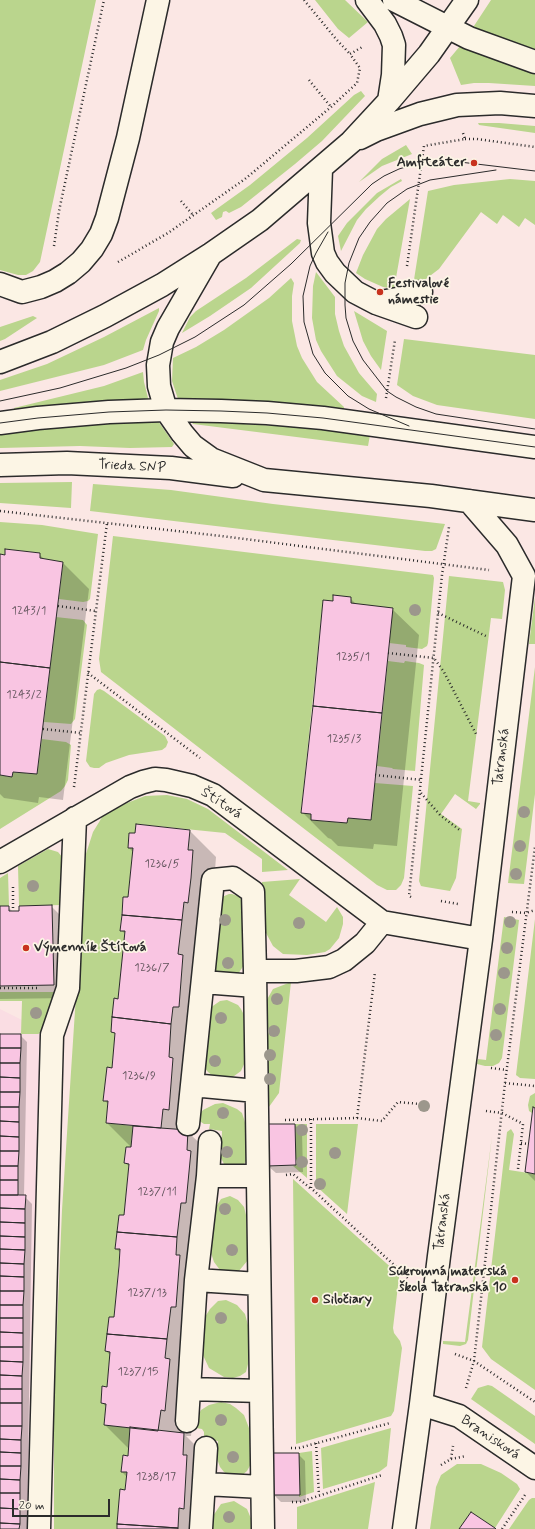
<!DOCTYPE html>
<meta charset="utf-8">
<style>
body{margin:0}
#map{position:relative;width:535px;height:1529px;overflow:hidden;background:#fbe7e4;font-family:Mynerve,sans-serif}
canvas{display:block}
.scale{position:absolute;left:12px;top:1499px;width:98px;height:18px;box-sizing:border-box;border:2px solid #2b2b2b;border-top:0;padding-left:5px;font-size:12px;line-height:14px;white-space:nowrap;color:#2b2b2b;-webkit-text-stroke:3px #fcf5e5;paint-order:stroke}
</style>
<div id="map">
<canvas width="535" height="1529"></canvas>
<div class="scale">20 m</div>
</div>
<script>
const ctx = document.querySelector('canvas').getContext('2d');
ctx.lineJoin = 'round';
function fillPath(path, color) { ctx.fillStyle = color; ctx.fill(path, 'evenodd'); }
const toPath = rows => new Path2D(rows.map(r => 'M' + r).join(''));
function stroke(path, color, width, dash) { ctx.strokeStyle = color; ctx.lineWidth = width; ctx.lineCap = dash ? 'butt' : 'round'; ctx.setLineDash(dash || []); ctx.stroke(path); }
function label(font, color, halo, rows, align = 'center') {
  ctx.font = font + ' Mynerve,sans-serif'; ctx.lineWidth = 3.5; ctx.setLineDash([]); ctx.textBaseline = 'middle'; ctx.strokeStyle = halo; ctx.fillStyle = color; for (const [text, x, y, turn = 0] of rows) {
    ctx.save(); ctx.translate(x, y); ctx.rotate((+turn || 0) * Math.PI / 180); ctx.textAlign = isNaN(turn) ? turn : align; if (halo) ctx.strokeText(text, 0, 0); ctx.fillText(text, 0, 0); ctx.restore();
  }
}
fillPath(toPath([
 [0,1009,52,1035,39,1529,0,1529]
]), '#fadde3');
fillPath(toPath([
 [0,0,96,0,40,262,33,271,26,275,18,275,0,270],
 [315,0,345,0,368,22,349,38,338,29],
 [491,0,535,0,535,51,472,29],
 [460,46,535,73,535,86,489,83,474,83,461,85,450,58],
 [361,91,365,96,322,141,295,164,241,207,229,213,226,211,223,212,222,217,216,220,211,213,250,185,307,138,354,95],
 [478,123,499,123,535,126,535,133,479,125],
 [406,145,412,154,382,166,359,182,382,159],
 [401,179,402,181,391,187,380,196,366,209,357,220,341,251,338,236,347,223,377,193],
 [510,179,535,181,535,225,525,218,519,227,503,215,497,224,481,212,439,269,422,282,413,286,428,191,454,185],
 [410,199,394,289,383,287,365,279,356,273,363,255,377,229,386,219],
 [297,239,301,240,300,243,251,288,210,316,182,333,190,317,196,311,246,278],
 [316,272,335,297,335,314,339,331,344,346,359,373,377,394,376,402,362,396,337,376,321,351,316,340,312,318,313,286],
 [291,278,294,283,292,296,292,321,297,346,302,358,317,382,344,407,344,411,179,402,172,381,173,358,196,347,224,330,269,298],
 [159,308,159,311,146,340,143,350,104,365,0,391,0,380,47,364,104,337],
 [354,311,387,331,381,370,371,356,363,341],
 [33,316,37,318,5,339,0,341,0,327],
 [404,339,535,355,535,419,437,405,413,396,397,385],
 [143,372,144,382,149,402,15,412,14,408,104,386],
 [158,421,172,441,174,444,172,447,130,448,80,446,0,448,0,434,5,433,89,423],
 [191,421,296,427,370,435,368,446,193,424],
 [72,482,71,508,0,503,0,483],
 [93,484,171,490,273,504,445,524,436,549,432,551,425,551,90,511],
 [0,522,42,525,98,534,90,599,88,601,83,602,59,599,63,562,40,558,39,553,6,549,5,555,0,554],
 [113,536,433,575,434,578,428,643,427,646,422,649,406,647,406,645,389,643,351,603,333,595,333,601,323,601,301,812,311,814,311,820,347,823,348,818,370,820,375,783,413,786,404,878,401,885,396,890,387,890,377,885,101,672,99,659],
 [449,576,503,582,505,590,502,619,491,618,468,801,480,803,480,804,476,809,455,794,441,814,462,829,456,878,450,891,426,887,421,886,419,881],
 [535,597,535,644,529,644],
 [56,617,83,620,87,625,75,719,71,724,44,722],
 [388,661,404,663,405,661,419,663,424,665,415,771,393,769,392,768,377,766],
 [535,667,535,794,524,884,508,883],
 [100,689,104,691,165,736,168,742,166,747,162,750,129,755,106,763,99,768,94,768,90,767,86,761,94,694,97,690],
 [42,739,66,742,71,745,68,780,65,786,61,791,0,829,0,775,12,777,13,772,37,774],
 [167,795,187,799,208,809,288,870,262,872,262,859,225,833,136,824,135,833,129,833,128,848,133,848,128,897,123,898,120,931,125,931,118,999,114,999,111,1031,115,1033,112,1068,107,1068,103,1100,108,1101,106,1123,133,1126,131,1147,126,1147,124,1163,129,1164,124,1215,119,1215,115,1249,120,1249,114,1317,109,1317,105,1351,110,1352,107,1387,102,1386,101,1403,106,1404,104,1425,130,1427,128,1456,123,1455,121,1472,127,1472,125,1490,120,1490,117,1529,54,1529,54,1399,62,1210,85,857,93,832,104,814,127,803,145,796],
 [48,849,58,852,63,858,62,905,19,906,18,866],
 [8,873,9,906,0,906,0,878],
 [300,879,289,895,326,922,337,907,343,917,343,924,339,938,330,949,325,952,307,955,283,954,273,946,266,933,263,915,262,882],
 [229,894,232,894,240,897,242,904,244,965,238,974,220,974,216,972,213,966,220,899,222,897],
 [504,917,519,920,502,1058,499,1063,493,1066,485,1066,477,1064,478,1059,486,1060],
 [535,919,535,1079,520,1078,516,1075],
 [291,982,279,1093,266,1111,265,1003,273,989],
 [0,992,56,992,50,1029,38,1034,21,1034,22,1001,0,1001],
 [227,1000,238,1005,241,1009,245,1017,245,1062,241,1071,230,1079,214,1077,208,1072,204,1067,210,1008,220,1001],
 [535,1093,535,1108,533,1108,532,1113,529,1111,528,1105,530,1096],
 [223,1103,237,1109,242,1113,244,1119,246,1126,247,1159,242,1168,225,1166,221,1158,222,1131,209,1129,210,1124,204,1124,198,1120,198,1116,203,1110,215,1104],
 [295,1124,307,1124,307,1178,293,1166,296,1165],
 [316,1124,358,1124,347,1214,316,1186],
 [511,1129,514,1134,509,1170,535,1174,535,1390,491,1359,482,1347,507,1132],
 [492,1136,468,1340,466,1344,460,1346,443,1344,443,1341,465,1342],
 [293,1179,396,1272,399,1277,393,1328,394,1333,400,1341,402,1348,394,1411,391,1416,296,1444],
 [230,1196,238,1200,244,1207,246,1215,248,1260,238,1272,230,1274,220,1270,214,1262,211,1253,214,1210,221,1199],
 [226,1300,237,1305,245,1314,248,1325,248,1364,246,1372,240,1376,233,1378,224,1377,209,1368,202,1353,203,1320,210,1309,218,1301],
 [488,1385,492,1386,535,1416,535,1444,471,1399,478,1388],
 [221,1402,230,1404,236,1408,244,1415,249,1428,252,1462,247,1471,240,1477,230,1476,224,1472,220,1467,217,1459,218,1441,204,1440,204,1432,202,1429,196,1428,195,1422,201,1410,209,1405],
 [391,1428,387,1466,379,1472,323,1489,321,1448],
 [312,1451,314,1492,299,1497,299,1453],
 [457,1464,481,1464,501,1473,517,1484,520,1489,495,1528,471,1512,459,1529,430,1529,436,1487,441,1475],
 [375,1482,368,1529,297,1529,297,1507],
 [532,1498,535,1498,535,1529,509,1529,529,1500],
 [234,1501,247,1509,252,1521,252,1529,212,1529,213,1516,221,1504]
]), '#bad58d');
fillPath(toPath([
 [39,554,45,560,63,563,89,589,63,800,39,797,38,803,4,798,0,794,0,555],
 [350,598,357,605,392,609,419,635,397,846,374,844,373,849,338,846,331,839,328,838,302,812,324,601,334,602],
 [190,831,216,857,195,1135,191,1135,214,1157,191,1436,186,1436,210,1460,210,1529,118,1529,126,1491,127,1477,122,1472,129,1457,129,1449,105,1425,106,1407,102,1402,108,1388,111,1356,106,1351,115,1318,121,1253,116,1249,125,1216,130,1167,125,1163,133,1149,107,1123,109,1105,104,1100,112,1070,116,1035,112,1031,119,1000,125,934,121,930,129,898,134,853,129,848],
 [51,906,65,920,67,998,0,999,0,907,8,907,13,912,20,912],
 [0,1035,20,1035,27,1042,24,1196,32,1204,27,1529,0,1529],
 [535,1109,535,1181,526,1172],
 [267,1125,295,1125,302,1132,303,1172,276,1173,268,1166],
 [298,1454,305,1461,306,1502,281,1502,274,1495]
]), '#0003');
const building = toPath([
 [5,549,40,553,40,558,63,562,50,668,0,662,0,554,5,555,5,549],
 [333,595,351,597,351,603,393,608,382,713,313,706,323,600,333,601,333,595],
 [0,662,50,668,37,774,13,772,12,777,0,775,0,662],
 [313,706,382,713,371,820,348,818,347,823,311,820,311,814,301,813,313,706],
 [136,824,190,830,188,850,193,850,191,878,188,903,184,902,182,920,122,915,123,897,128,897,133,848,128,848,129,833,135,833,136,824],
 [52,905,54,985,0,986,0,906,9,906,9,911,19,911,19,906,52,905],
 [122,915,182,920,178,954,183,955,179,1007,173,1007,171,1024,112,1017,114,998,118,999,125,931,120,931,122,915],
 [112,1017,171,1024,169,1057,173,1058,169,1110,163,1109,161,1128,106,1123,108,1101,103,1101,107,1067,112,1068,115,1033,111,1032,112,1017],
 [0,1034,21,1034,21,1048,0,1048,0,1034],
 [0,1048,21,1048,20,1063,0,1063,0,1048],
 [0,1063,20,1063,20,1078,0,1077,0,1063],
 [0,1077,20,1078,20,1092,0,1092,0,1077],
 [0,1092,20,1092,19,1107,0,1107,0,1092],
 [0,1107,19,1107,19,1122,0,1121,0,1107],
 [533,1107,535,1108,535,1174,525,1172,533,1107],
 [0,1121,19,1122,19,1137,0,1136,0,1121],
 [266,1124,295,1124,296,1165,267,1166,266,1124],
 [133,1126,188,1130,187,1150,191,1151,186,1203,181,1203,177,1237,117,1232,119,1215,124,1215,129,1164,124,1163,126,1147,131,1147,133,1126],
 [0,1136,19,1137,19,1151,0,1151,0,1136],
 [0,1151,19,1151,18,1166,0,1166,0,1151],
 [0,1166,18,1166,18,1180,0,1180,0,1166],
 [0,1180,18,1180,18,1195,0,1195,0,1180],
 [0,1195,26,1195,25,1209,0,1208,0,1195],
 [0,1208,25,1209,25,1223,0,1222,0,1208],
 [0,1222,25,1223,25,1237,0,1236,0,1222],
 [117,1232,177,1237,176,1255,180,1255,176,1307,171,1307,167,1339,107,1334,109,1317,114,1317,119,1266,120,1249,115,1249,117,1232],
 [0,1236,25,1237,25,1250,0,1249,0,1236],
 [0,1249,25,1250,24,1264,0,1263,0,1249],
 [0,1263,24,1264,24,1277,0,1276,0,1263],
 [0,1276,24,1277,24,1291,0,1291,0,1276],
 [0,1291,24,1291,23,1305,0,1305,0,1291],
 [0,1305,23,1305,23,1318,0,1318,0,1305],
 [0,1318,23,1318,23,1333,0,1332,0,1318],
 [0,1332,23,1333,23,1347,0,1347,0,1332],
 [107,1334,167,1339,165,1358,170,1359,165,1411,161,1410,158,1431,104,1425,106,1404,101,1403,102,1386,107,1387,110,1352,105,1351,107,1334],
 [0,1347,23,1347,23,1362,0,1361,0,1347],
 [0,1361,23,1362,22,1376,0,1375,0,1361],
 [0,1375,22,1376,22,1389,0,1389,0,1375],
 [0,1389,22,1389,22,1403,0,1403,0,1389],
 [0,1403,22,1403,22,1426,0,1426,0,1403],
 [0,1426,22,1426,21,1440,0,1439,0,1426],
 [130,1427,184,1433,183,1455,187,1455,184,1509,179,1508,178,1528,117,1524,120,1489,125,1490,127,1472,121,1472,123,1455,128,1456,130,1427],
 [0,1439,21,1440,21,1453,0,1452,0,1439],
 [0,1452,21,1453,21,1466,0,1466,0,1452],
 [272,1453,299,1453,300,1495,273,1495,272,1453],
 [0,1466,21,1466,20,1480,0,1479,0,1466],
 [0,1479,20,1480,20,1493,0,1493,0,1479],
 [0,1493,20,1493,20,1509,0,1508,0,1493],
 [0,1508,20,1509,20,1524,0,1523,0,1508],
 [471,1512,495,1528,496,1529,459,1529,471,1512],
 [0,1523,20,1524,19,1529,0,1529,0,1523],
 [117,1524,178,1528,178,1529,117,1529,117,1524]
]);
fillPath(building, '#f9c5e2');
stroke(building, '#2b2b2b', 1);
const minor = toPath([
 [367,0,385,24,391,36,394,45,393,75,389,101],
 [394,0,469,38,535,62],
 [360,138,376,130,420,114,457,105,500,103,535,106],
 [321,169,319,223,323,253,327,262,335,273,355,292,376,303,416,317],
 [209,257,168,328,162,342,158,365,159,386,166,410,182,433,193,446,211,459,264,480,431,496,535,510],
 [0,284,22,292,41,287,55,281,68,273,81,262,92,249,101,234,107,218,128,138,158,0],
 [376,303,402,298,421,292],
 [0,362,52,342,105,316,162,285,211,254,260,220,351,142,389,101,429,54,467,0],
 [0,423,38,418,109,412,166,410,221,411,267,413,323,418,535,447],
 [0,465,67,463,171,468,233,476],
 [0,862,130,787,143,782,155,779,166,780,192,786,213,795,382,922,481,939],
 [255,971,296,971,329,967,344,960,365,943,382,922],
 [203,982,255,986],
 [256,1091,192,1085,213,880,233,878,253,892,255,971,263,1529],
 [188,1124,192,1085],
 [210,1142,208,1176,196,1280,189,1389,261,1391],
 [208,1176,257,1176],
 [196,1280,259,1284],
 [421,1404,459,1416,535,1468],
 [187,1421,189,1389],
 [205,1484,262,1487],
 [39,1529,52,1035,68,988,75,818],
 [201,1529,206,1448],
 [404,1529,421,1404,439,1256,481,939,524,576,507,545,469,501]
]);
stroke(minor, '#2b2b2b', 25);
stroke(toPath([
 [304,0,336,39,350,54],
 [309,80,331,107],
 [465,139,477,139,535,147],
 [181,201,193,215],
 [54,246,59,211,104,0],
 [118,262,168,233,245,179,331,107,357,83,360,68,350,54,364,46],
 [407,266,424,146,465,139,463,133],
 [386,398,395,340],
 [0,511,221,536,489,570],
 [58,606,96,611],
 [438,613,488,637],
 [388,653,434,658,444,672,476,734],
 [88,673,200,758],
 [43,729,81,733],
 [375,775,422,780],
 [74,787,107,523],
 [421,793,440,815,461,831],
 [13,887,13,911],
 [411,897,409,896,442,575,449,527],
 [441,901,458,904],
 [512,912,526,913,535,910],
 [0,988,38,988],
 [491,1068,507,1070],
 [505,1083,535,1086],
 [486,1111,502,1113,523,1124,518,1169],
 [357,1118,382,1121,398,1102,431,1105],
 [311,1119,311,1188,408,1278],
 [285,1120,357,1118,375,972],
 [521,1143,528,1144],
 [286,1175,293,1174,310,1188],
 [455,1354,474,1361,535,1402],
 [466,1388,474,1361,505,1083,535,847],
 [316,1443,319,1495],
 [291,1448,299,1448,390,1423],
 [451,1459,466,1456],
 [441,1465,451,1459,453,1446],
 [292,1502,300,1502,382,1475],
 [502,1529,525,1495]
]), '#2b2b2b', 2.5, [1, 3]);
stroke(minor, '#fcf5e5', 22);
stroke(toPath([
 [496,170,430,180,407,189,387,203,370,222,359,238,349,263,345,283,345,305,346,318,353,341,363,360,387,391,396,397,416,407,436,414,535,429],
 [328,232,316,253,310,266,303,296,304,322,313,354,325,373,348,396,369,409,409,426],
 [0,401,60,388,126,368,159,355,195,337,244,305,291,264,372,184,384,176,399,169,422,162,443,160,535,171],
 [0,423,38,418,109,412,166,410,221,411,267,413,323,418,535,447]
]), '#2b2b2b', 1);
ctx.fillStyle = '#9c978c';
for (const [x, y] of [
 [415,610],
 [524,812],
 [520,846],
 [516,874],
 [33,886],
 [225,920],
 [510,922],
 [299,923],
 [507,948],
 [228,963],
 [504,973],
 [277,999],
 [500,1009],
 [36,1013],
 [221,1018],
 [274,1031],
 [496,1035],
 [270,1055],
 [215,1061],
 [270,1079],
 [424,1106],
 [223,1113],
 [302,1130],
 [227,1152],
 [335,1153],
 [302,1162],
 [320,1184],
 [225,1209],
 [232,1250],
 [221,1318],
 [221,1420],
 [233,1457],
 [229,1517]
]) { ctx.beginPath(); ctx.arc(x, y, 6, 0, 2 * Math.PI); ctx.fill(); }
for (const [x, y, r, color] of [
 [474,163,4,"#c8321e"],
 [380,292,4,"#c8321e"],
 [26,948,4,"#c8321e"],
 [515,1280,4,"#c8321e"],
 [315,1300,4,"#c8321e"]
]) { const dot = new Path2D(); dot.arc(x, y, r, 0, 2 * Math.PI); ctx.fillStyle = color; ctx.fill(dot); stroke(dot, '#fcf5e5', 1.5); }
label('12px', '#5e5259', null, [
 ["1243/1",29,611],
 ["1235/1",353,657],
 ["1243/2",24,695],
 ["1235/3",344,739],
 ["1236/5",162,864],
 ["1236/7",152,968],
 ["1236/9",139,1076],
 ["1237/11",157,1192],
 ["1237/13",147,1293],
 ["1237/15",138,1372],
 ["1238/17",156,1477]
]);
label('bold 14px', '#2b2b2b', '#fcf5e5', [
 ["Amfiteáter",466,163,"right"],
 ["Festivalové",388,284],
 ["námestie",388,300],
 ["Výmenník Štítová",34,948],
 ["Súkromná materská",507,1272,"right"],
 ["škola Tatranská 10",507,1288,"right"],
 ["Siločiary",323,1300]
], 'left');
label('14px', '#2b2b2b', '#fcf5e5', [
 ["Trieda SNP",132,467,3],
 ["Tatranská",502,757,-83],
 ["Štítová",221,804,33],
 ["Tatranská",443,1222,-83],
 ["Branisková",490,1438,34]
]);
</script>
